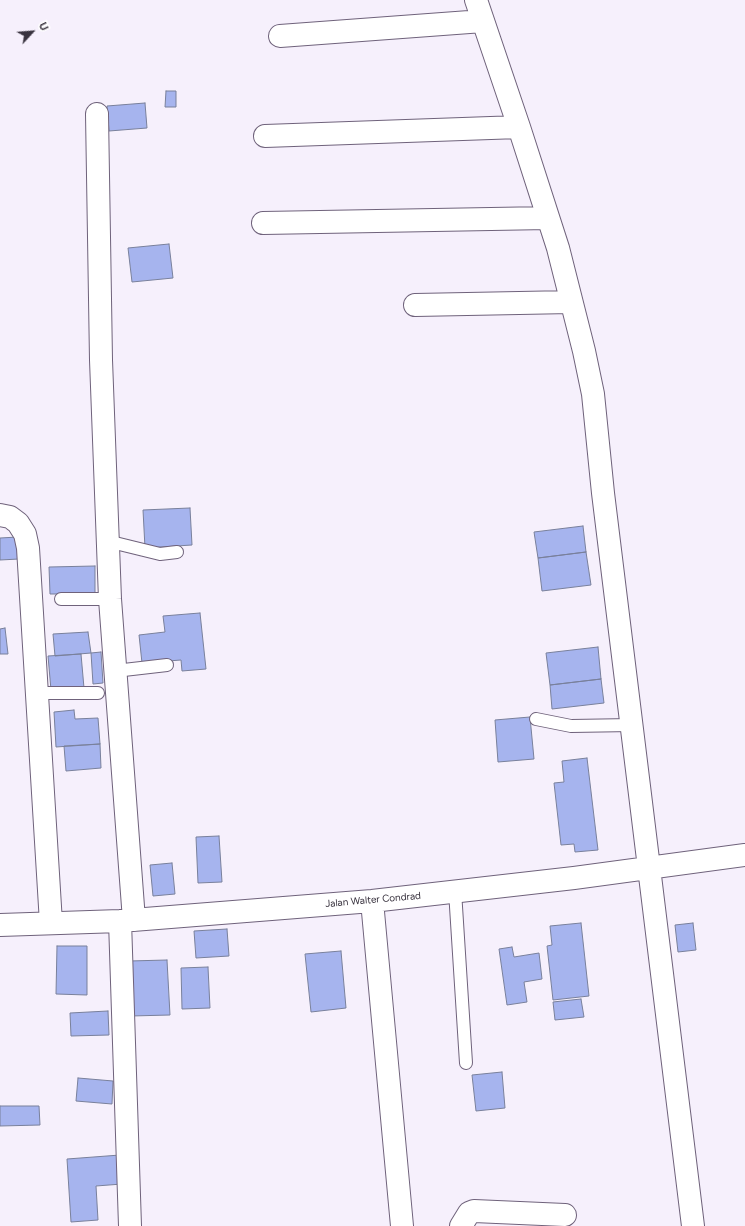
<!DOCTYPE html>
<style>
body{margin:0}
#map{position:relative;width:745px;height:1226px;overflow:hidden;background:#f6f0fc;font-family:Figtree,sans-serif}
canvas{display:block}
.north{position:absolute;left:12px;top:12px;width:40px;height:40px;-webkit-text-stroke:3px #fff;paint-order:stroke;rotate:64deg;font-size:11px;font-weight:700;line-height:16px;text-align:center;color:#38323e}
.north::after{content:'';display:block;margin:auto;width:14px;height:18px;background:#38323e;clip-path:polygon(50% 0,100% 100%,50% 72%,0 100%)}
</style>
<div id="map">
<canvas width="745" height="1226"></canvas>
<div class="north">U</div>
</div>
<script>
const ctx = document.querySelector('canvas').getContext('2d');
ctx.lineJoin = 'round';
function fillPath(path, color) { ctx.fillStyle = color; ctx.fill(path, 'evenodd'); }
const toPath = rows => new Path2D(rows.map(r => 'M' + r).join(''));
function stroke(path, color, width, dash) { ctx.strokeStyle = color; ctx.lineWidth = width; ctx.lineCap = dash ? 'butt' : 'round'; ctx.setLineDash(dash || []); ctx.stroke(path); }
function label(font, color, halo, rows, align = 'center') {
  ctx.font = font + ' Figtree,sans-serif'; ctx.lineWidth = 4; ctx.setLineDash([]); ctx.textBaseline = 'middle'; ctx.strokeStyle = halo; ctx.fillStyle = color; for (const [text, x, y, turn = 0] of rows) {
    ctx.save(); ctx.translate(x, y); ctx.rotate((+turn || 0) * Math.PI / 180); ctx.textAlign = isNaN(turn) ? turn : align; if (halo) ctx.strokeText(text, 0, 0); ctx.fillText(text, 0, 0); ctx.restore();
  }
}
const building = toPath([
 [166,91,176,91,176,107,165,107,166,91],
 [145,103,147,128,109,131,107,106,145,103],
 [169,244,173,278,132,282,128,248,169,244],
 [190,508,192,545,145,548,143,510,190,508],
 [583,526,586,552,538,558,534,532,583,526],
 [18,537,19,559,0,560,0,538,18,537],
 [586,552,591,585,542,591,538,558,586,552],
 [95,566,95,594,50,594,49,567,95,566],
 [200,613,206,669,182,671,181,660,142,663,139,635,165,632,163,616,200,613],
 [5,628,8,654,0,654,0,629,5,628],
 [88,632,91,653,55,656,53,634,88,632],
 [598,647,601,679,550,685,546,653,598,647],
 [101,652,103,683,93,684,91,653,101,652],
 [81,654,84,688,51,690,48,656,81,654],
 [601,679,604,703,552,709,550,685,601,679],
 [74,710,75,719,98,718,100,744,56,747,54,712,74,710],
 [530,717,534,759,498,762,495,720,530,717],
 [100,744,101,768,66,771,64,746,100,744],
 [587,758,598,850,575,852,574,844,561,845,554,783,564,782,562,761,587,758],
 [219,836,222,882,198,883,196,837,219,836],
 [172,863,175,894,153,896,150,865,172,863],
 [581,923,589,996,553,1000,547,946,552,945,550,926,581,923],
 [693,923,696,950,678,952,675,925,693,923],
 [227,929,229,956,196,958,194,931,227,929],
 [57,946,87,946,87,995,56,994,57,946],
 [512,947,514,957,539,953,542,979,524,982,527,1002,507,1005,499,949,512,947],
 [341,951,346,1008,311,1012,305,954,341,951],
 [167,960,170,1015,131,1016,129,961,167,960],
 [208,967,210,1008,182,1009,181,968,208,967],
 [581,999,584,1017,555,1020,553,1002,581,999],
 [108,1011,109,1035,71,1036,70,1013,108,1011],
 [502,1072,505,1108,476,1111,472,1075,502,1072],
 [78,1078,113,1081,112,1104,76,1101,78,1078],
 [0,1106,39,1106,40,1125,0,1126,0,1106],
 [120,1155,122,1184,96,1186,98,1220,71,1222,67,1159,120,1155]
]);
fillPath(building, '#a6b4ee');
stroke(building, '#79809b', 1);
const lane = toPath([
 [107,541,160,554,177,552],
 [61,599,110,599],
 [115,671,167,665],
 [37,693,98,693],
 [536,719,571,726,632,725],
 [455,891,466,1063]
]);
const street = toPath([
 [476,0,519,127,558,248,584,351,593,394,603,493,693,1226],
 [280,36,483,21],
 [97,114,101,360,110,599,134,920],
 [265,136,519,127],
 [263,223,548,218],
 [415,305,571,302],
 [0,515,10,517,18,523,25,534,28,548,51,923],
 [372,901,402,1226],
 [120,921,130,1226],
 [0,925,120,921,372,901,574,878,745,855],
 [461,1226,469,1213,474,1211,565,1215]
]);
stroke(lane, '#6f627b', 14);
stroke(street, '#6f627b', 24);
stroke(lane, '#fff', 12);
stroke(street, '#fff', 22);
label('10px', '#38323e', '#fff', [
 ["Jalan Walter Condrad",373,900,-5]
]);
</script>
